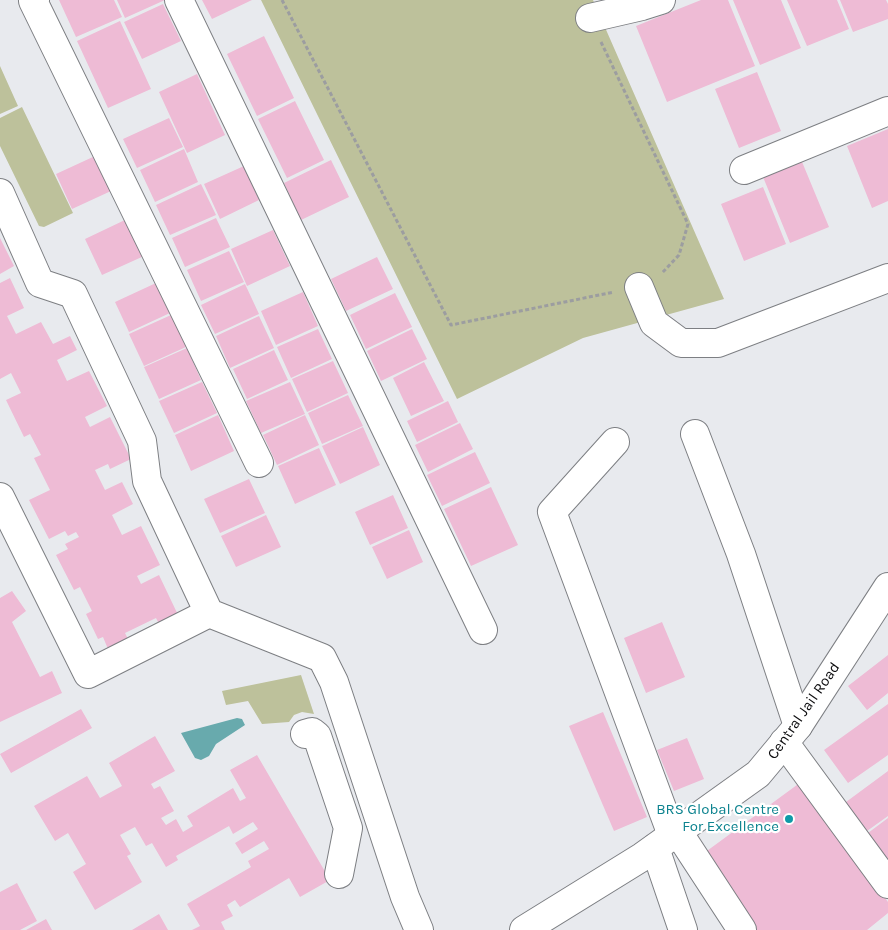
<!DOCTYPE html>
<style>
body{margin:0}
canvas{display:block;background:#e8eaee}
</style>
<canvas width="888" height="930"></canvas>
<script>
const ctx = document.querySelector('canvas').getContext('2d');
ctx.lineJoin = 'round';
function fillPath(path, color) { ctx.fillStyle = color; ctx.fill(path, 'evenodd'); }
const toPath = rows => new Path2D(rows.map(r => 'M' + r).join(''));
function stroke(path, color, width, dash) { ctx.strokeStyle = color; ctx.lineWidth = width; ctx.lineCap = dash ? 'butt' : 'round'; ctx.setLineDash(dash || []); ctx.stroke(path); }
function label(font, color, halo, rows, align = 'center') {
  ctx.font = font + ' Karla,sans-serif'; ctx.lineWidth = 4.5; ctx.setLineDash([]); ctx.textBaseline = 'middle'; ctx.strokeStyle = halo; ctx.fillStyle = color; for (const [text, x, y, turn = 0] of rows) {
    ctx.save(); ctx.translate(x, y); ctx.rotate((+turn || 0) * Math.PI / 180); ctx.textAlign = isNaN(turn) ? turn : align; if (halo) ctx.strokeText(text, 0, 0); ctx.fillText(text, 0, 0); ctx.restore();
  }
}
fillPath(toPath([
 [261,0,593,0,724,299,583,338,457,399],
 [0,66,18,106,0,114],
 [22,107,73,213,44,227,39,226,0,146,0,118],
 [301,675,314,714,302,712,294,715,289,722,262,724,248,701,226,705,222,691]
]), '#bdc19b');
fillPath(toPath([
 [237,718,242,719,245,725,216,744,209,756,201,760,195,758,181,733]
]), '#68aaad');
fillPath(toPath([
 [59,0,114,0,122,17,76,37],
 [117,0,165,0,125,18],
 [202,0,252,0,212,19],
 [701,0,728,0,755,66,667,102,636,26],
 [733,0,781,0,801,48,760,65],
 [787,0,837,0,849,29,807,46],
 [840,0,886,0,888,4,888,19,853,32],
 [163,4,181,41,142,59,124,22],
 [120,21,151,89,108,108,77,41],
 [264,36,294,98,257,116,227,54],
 [757,72,781,131,739,148,715,89],
 [197,74,225,135,187,153,159,92],
 [295,101,324,160,287,178,258,119],
 [169,118,183,147,137,168,123,139],
 [888,129,888,201,872,208,847,146],
 [184,149,198,182,155,202,140,170],
 [95,156,111,191,72,209,56,174],
 [800,157,829,227,790,243,761,172],
 [331,160,349,197,301,220,284,183],
 [244,166,259,200,220,219,204,184],
 [201,184,216,215,170,235,156,205],
 [763,187,786,244,744,261,721,204],
 [216,218,230,247,185,267,172,238],
 [127,219,144,256,102,275,85,239],
 [273,230,290,266,247,286,231,249],
 [0,238,14,266,0,274],
 [229,251,244,282,201,301,187,270],
 [377,257,393,289,346,311,331,279],
 [10,278,24,308,7,316,16,334,41,322,53,344,70,336,77,350,57,360,67,381,89,371,107,406,85,417,90,427,110,417,131,459,110,469,108,464,95,470,105,490,122,482,133,504,112,515,122,535,141,526,160,565,137,576,141,584,159,575,179,617,160,626,156,618,125,633,128,639,108,649,103,637,98,639,86,614,92,611,80,587,74,590,56,555,68,549,65,544,79,537,76,532,68,536,65,531,49,539,29,500,50,490,34,458,41,455,30,434,24,437,6,400,21,393,11,373,0,379,0,283],
 [156,283,170,313,129,332,115,302],
 [245,284,259,314,215,334,201,305],
 [303,292,318,326,276,345,261,311],
 [395,293,412,327,366,349,350,315],
 [171,315,186,347,144,366,129,334],
 [259,316,274,348,230,368,216,336],
 [318,329,332,359,291,378,277,347],
 [412,329,427,359,381,381,367,351],
 [187,348,201,380,159,399,144,367],
 [274,350,288,380,247,399,233,369],
 [333,361,348,393,307,412,292,379],
 [424,362,444,401,411,416,393,378],
 [202,382,217,413,174,433,159,401],
 [290,382,305,414,261,433,246,401],
 [348,395,363,426,322,444,308,413],
 [448,401,458,422,417,442,407,421],
 [218,415,234,451,191,471,175,435],
 [305,415,319,445,277,465,263,435],
 [460,423,473,449,428,472,415,445],
 [363,427,380,465,340,484,322,446],
 [319,448,336,485,295,504,278,466],
 [475,452,490,483,442,506,427,475],
 [249,479,265,513,220,533,204,499],
 [491,487,518,545,471,566,444,509],
 [393,495,408,528,370,545,355,512],
 [266,515,281,547,236,567,221,536],
 [409,530,423,562,387,579,372,547],
 [12,591,26,611,12,622,40,677,52,671,62,693,0,722,0,598],
 [662,622,685,677,646,693,624,638],
 [888,655,888,693,867,710,848,686],
 [888,704,888,755,848,783,824,750],
 [81,709,92,728,11,773,0,754],
 [603,712,647,817,614,831,569,726],
 [155,736,175,771,151,784,154,789,160,786,174,811,161,818,166,825,176,819,183,832,193,826,187,816,233,788,240,801,246,798,230,770,257,755,330,880,300,897,289,878,240,907,235,900,227,905,233,916,221,922,225,930,192,930,200,926,187,904,251,867,248,861,269,849,264,841,242,854,235,843,258,829,253,822,233,834,229,826,176,856,178,860,166,867,152,843,146,846,135,827,120,835,131,854,127,856,142,882,95,910,73,872,86,864,68,833,55,841,34,806,87,776,100,798,122,786,109,763],
 [687,738,704,779,674,791,657,750],
 [888,771,888,816,867,831,846,802],
 [801,782,888,902,888,913,867,930,750,930,700,856],
 [888,818,888,861,868,833],
 [17,883,37,921,20,930,0,930,0,892],
 [159,914,168,930,132,930],
 [46,919,52,930,26,930]
]), '#eebbd5');
const minor = toPath([
 [35,0,33,1,259,463],
 [179,0,483,630],
 [590,18,642,6,661,0],
 [744,170,888,111],
 [0,193,40,283,73,294,142,441,147,481,209,613,322,658,334,682,405,897,419,930],
 [639,287,654,323,681,343,718,343,888,278],
 [695,434,741,554,798,726],
 [615,442,552,512,672,835],
 [0,497,88,674,209,613],
 [305,734,312,732,317,736,348,828,339,874],
 [784,742,888,884],
 [678,832,742,930],
 [655,848,683,930]
]);
const major = toPath([
 [524,930,642,857,758,774,798,726,888,587]
]);
stroke(minor, '#7d7f83', 30);
stroke(major, '#7d7f83', 30);
stroke(toPath([
 [282,0,451,325,614,292],
 [601,42,688,224,679,255,662,273]
]), '#9c9da0', 3, [4, 2.5]);
stroke(minor, '#fff', 28);
stroke(major, '#fff', 28);
for (const [x, y, r, color] of [
 [789,819,5,"#0f9aa8"]
]) { const dot = new Path2D(); dot.arc(x, y, r, 0, 2 * Math.PI); ctx.fillStyle = color; ctx.fill(dot); stroke(dot, '#fff', 2); }
label('15px', '#0b0b0d', '#fff', [
 ["Central Jail Road",804,711,-55]
]);
label('15px', '#0d838f', '#fff', [
 ["BRS Global Centre",779,810],
 ["For Excellence",779,827]
], 'right');
</script>
